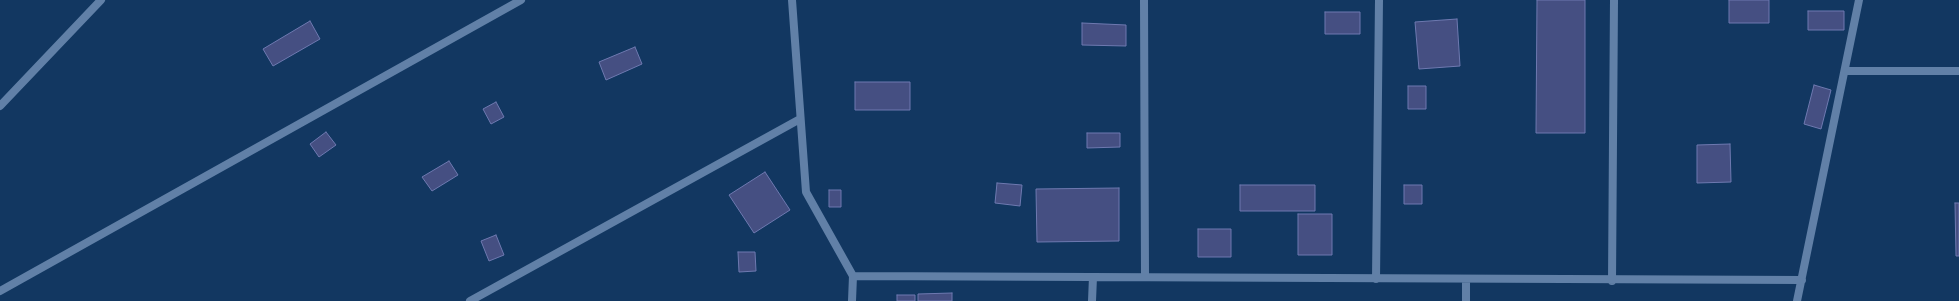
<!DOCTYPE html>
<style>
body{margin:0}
canvas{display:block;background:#123761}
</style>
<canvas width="1959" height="301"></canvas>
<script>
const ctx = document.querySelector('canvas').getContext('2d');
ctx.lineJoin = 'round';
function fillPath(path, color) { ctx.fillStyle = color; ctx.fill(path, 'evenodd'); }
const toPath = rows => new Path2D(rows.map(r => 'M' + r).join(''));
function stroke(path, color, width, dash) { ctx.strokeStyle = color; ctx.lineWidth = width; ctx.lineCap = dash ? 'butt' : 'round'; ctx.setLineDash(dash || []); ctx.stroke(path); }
const building = toPath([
 [1537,0,1585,0,1585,133,1536,133,1537,0],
 [1729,0,1769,0,1769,23,1729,23,1729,0],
 [1808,11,1844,11,1844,30,1808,30,1808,11],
 [1325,12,1360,12,1360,34,1325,34,1325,12],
 [1457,19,1460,66,1419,69,1415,22,1457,19],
 [310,21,320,39,273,66,263,49,310,21],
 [1082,23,1126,25,1126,46,1082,45,1082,23],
 [635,47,642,64,606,80,599,62,635,47],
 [855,82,910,82,910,110,855,110,855,82],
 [1814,85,1831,90,1821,129,1804,124,1814,85],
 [1408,86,1426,86,1426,109,1408,109,1408,86],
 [496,102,504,117,491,124,483,109,496,102],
 [326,132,336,145,319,157,310,144,326,132],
 [1087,133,1120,133,1120,147,1087,148,1087,133],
 [1730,144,1731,182,1697,183,1697,145,1730,144],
 [449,161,458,175,432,191,422,177,449,161],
 [765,172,790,210,754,233,729,195,765,172],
 [997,183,1022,185,1020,206,995,203,997,183],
 [1240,185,1315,185,1315,211,1240,211,1240,185],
 [1404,185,1422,185,1422,204,1404,204,1404,185],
 [1119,188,1119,241,1037,242,1036,189,1119,188],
 [829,190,841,190,841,207,829,207,829,190],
 [1955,203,1959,203,1959,256,1956,256,1955,203],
 [1298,214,1332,214,1332,255,1298,255,1298,214],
 [1198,229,1231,229,1231,257,1198,257,1198,229],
 [496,235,504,255,489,261,481,241,496,235],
 [738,252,755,252,756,271,739,272,738,252],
 [952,293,952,301,918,301,918,294,952,293],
 [897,295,915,295,915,301,897,301,897,295]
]);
fillPath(building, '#454f82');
stroke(building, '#6e79b0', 1);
stroke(toPath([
 [792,0,806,192,853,276,852,301],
 [1144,0,1145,277],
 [1845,71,1959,71],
 [0,106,101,0],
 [853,276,1802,280],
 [1376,279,1379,0],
 [1612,281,1614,0],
 [0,291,521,0],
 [470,301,800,119],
 [1092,301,1093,277],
 [1466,301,1466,279],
 [1797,301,1859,0]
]), '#6180a7', 8);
</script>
